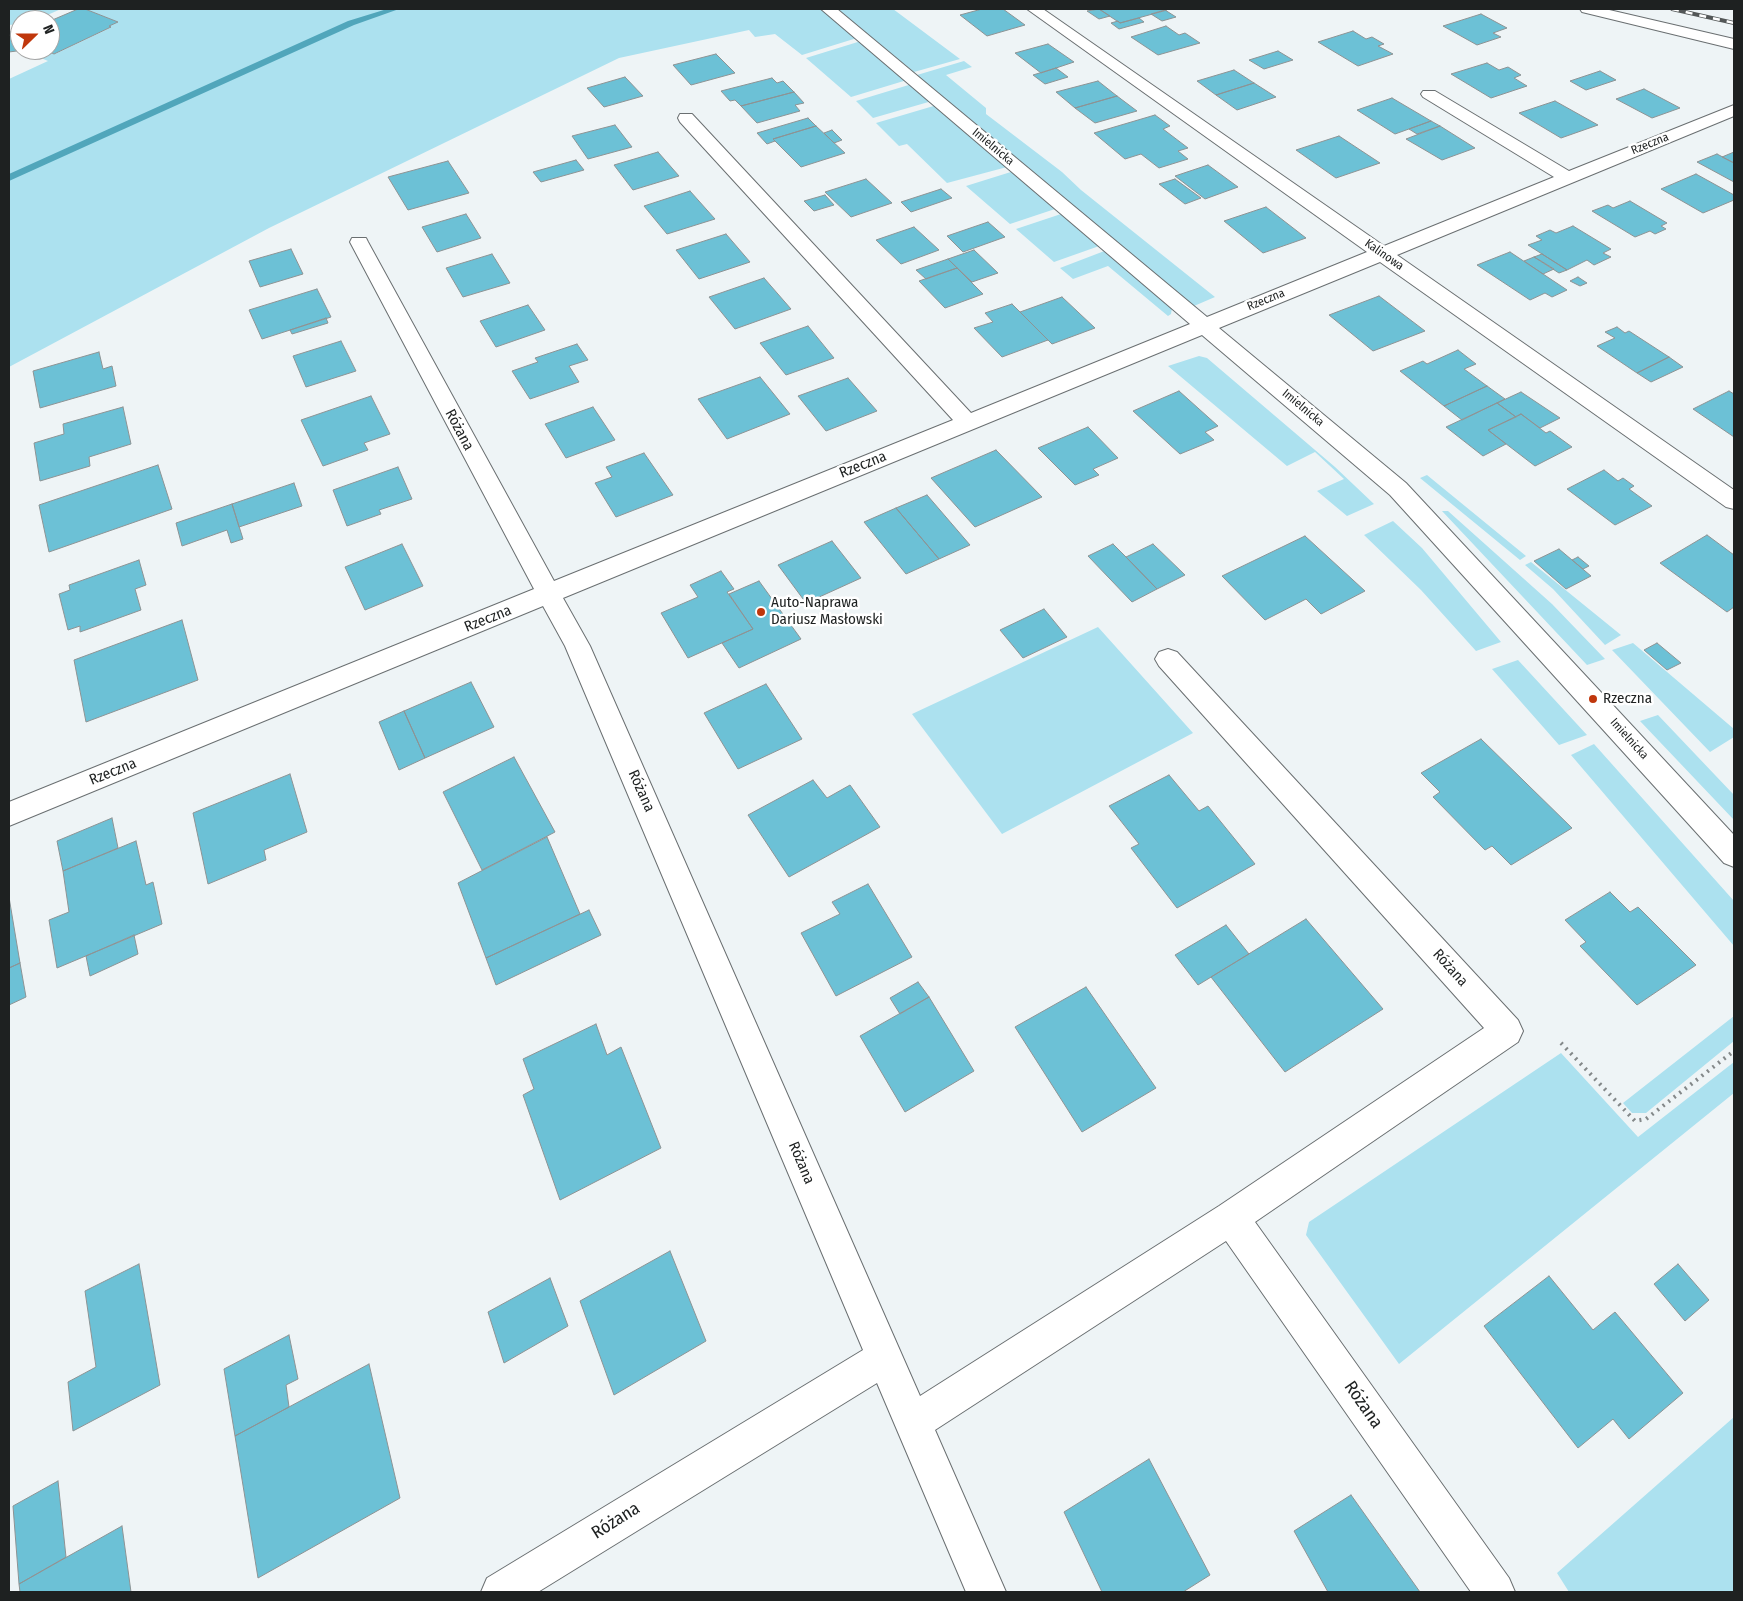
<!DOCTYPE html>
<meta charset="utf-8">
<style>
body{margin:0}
#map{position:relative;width:1743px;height:1601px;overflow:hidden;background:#eef4f6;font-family:"Fira Sans Condensed",sans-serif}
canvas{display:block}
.frame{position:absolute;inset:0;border:10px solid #1e2121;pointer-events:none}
.north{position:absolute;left:10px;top:10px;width:50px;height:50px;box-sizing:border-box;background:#fff;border:1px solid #a5a6a6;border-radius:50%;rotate:68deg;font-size:14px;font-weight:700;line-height:20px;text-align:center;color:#1e2121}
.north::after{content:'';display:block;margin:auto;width:18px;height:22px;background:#c0370c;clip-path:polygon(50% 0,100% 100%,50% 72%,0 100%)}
</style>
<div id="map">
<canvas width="1743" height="1601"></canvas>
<div class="frame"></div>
<div class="north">N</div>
</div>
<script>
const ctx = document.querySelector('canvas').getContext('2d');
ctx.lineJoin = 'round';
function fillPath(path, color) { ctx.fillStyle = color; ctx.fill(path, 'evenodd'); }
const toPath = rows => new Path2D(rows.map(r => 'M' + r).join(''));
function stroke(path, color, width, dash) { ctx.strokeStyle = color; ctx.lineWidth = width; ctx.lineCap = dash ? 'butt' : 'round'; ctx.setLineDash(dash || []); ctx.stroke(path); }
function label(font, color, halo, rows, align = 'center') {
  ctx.font = font + ' "Fira Sans Condensed",sans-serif'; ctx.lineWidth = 5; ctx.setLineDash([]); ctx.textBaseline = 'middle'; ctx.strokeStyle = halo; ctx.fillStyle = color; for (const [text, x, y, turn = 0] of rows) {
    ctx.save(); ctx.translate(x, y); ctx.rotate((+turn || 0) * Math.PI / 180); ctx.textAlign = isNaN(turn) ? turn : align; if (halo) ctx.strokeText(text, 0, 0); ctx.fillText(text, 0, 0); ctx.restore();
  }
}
fillPath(toPath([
 [9,9,61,9,36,20,20,20,20,24,9,25],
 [85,9,820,9,857,38,802,55,775,34,755,37,749,30,619,58,269,228,9,367,9,79,48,61,41,58,52,53,55,54,110,28,109,26,118,22],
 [837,9,893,9,960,59,914,72],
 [861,41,907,80,851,97,806,58],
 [964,61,972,67,946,75,986,108,986,114,1062,172,1081,190,1215,297,1194,306,917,75],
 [912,84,932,101,873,118,856,101],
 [937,105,1007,167,947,183,907,144,899,146,876,123],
 [1014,171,1058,208,1010,224,966,186],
 [1064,213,1102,245,1054,262,1016,229],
 [1107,250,1172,308,1171,314,1168,316,1108,266,1073,279,1060,268],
 [1199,356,1207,358,1335,467,1374,504,1347,516,1317,491,1344,479,1315,452,1287,466,1168,366],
 [1427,475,1526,556,1520,560,1420,478],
 [1442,511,1448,511,1552,604,1605,659,1587,665],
 [1393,521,1422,548,1501,642,1476,651,1421,590,1364,535],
 [1531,562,1621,635,1605,645,1553,589,1525,565],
 [1098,627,1193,733,1002,834,912,714],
 [1633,643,1734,729,1734,737,1710,752,1612,650],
 [1518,660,1587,735,1559,745,1492,669],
 [1658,715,1734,795,1734,820,1640,721],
 [1594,744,1734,901,1734,946,1571,755],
 [1734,1016,1734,1041,1646,1113,1632,1113,1623,1103],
 [1561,1053,1638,1137,1734,1062,1734,1093,1399,1364,1306,1235,1309,1222],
 [1734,1417,1734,1592,1569,1592,1557,1573]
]), '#ace1ef');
fillPath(toPath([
 [387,9,399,9,354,25,9,181,9,174,348,21,387,9]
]), '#51a6bb');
const building = toPath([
 [78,9,85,9,118,22,109,26,111,27,54,54,52,53,41,58,24,50,9,52,9,32,20,31,20,50,50,50,50,21,78,9],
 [982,9,1003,9,1025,25,987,36,960,15,982,9],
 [1099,9,1166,9,1167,10,1120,23,1099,9],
 [1099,9,1110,16,1099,19,1087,11,1099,9],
 [1165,10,1176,17,1162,21,1151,14,1165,10],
 [1481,14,1507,28,1493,33,1501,37,1477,45,1443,26,1481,14],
 [1139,18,1144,22,1119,29,1111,23,1118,21,1120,23,1139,18],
 [1166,26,1179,35,1185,33,1200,43,1158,55,1131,37,1166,26],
 [1353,31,1366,39,1372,37,1384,44,1378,46,1393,54,1358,66,1318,42,1353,31],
 [1048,44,1074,62,1041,73,1015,53,1048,44],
 [1278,51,1293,60,1264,69,1249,60,1278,51],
 [716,54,735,73,691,85,673,65,716,54],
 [1487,63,1499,70,1508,67,1521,75,1514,78,1527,86,1491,98,1451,74,1487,63],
 [1056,68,1068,77,1045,84,1033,75,1056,68],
 [1234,70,1254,83,1216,95,1197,81,1234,70],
 [1600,71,1616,80,1586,90,1570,81,1600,71],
 [625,77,643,96,604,107,587,88,625,77],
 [772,78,777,83,783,81,794,92,741,106,735,100,730,101,721,91,772,78],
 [1098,81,1117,96,1075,108,1056,92,1098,81],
 [1254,83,1276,97,1237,110,1216,95,1254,83],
 [1644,89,1680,108,1652,118,1616,99,1644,89],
 [794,92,804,103,795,105,800,111,757,123,741,106,794,92],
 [1117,96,1137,111,1095,123,1075,108,1117,96],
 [1392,98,1431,121,1395,134,1357,110,1392,98],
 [1555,101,1598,125,1561,138,1519,113,1555,101],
 [1155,115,1170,126,1163,129,1188,148,1178,151,1188,159,1159,168,1141,154,1125,159,1094,133,1155,115],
 [808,118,816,126,773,139,775,141,767,144,757,133,808,118],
 [1431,121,1440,126,1417,134,1409,129,1431,121],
 [615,125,632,147,588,159,572,136,615,125],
 [816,126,845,153,801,167,773,139,816,126],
 [1440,126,1475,148,1442,160,1406,139,1440,126],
 [832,130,842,140,834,143,824,133,832,130],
 [1339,136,1380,163,1336,178,1296,150,1339,136],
 [658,152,679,176,633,190,614,165,658,152],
 [1734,152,1734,163,1722,157,1734,152],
 [1717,154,1734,163,1734,182,1697,162,1717,154],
 [576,160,584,170,541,182,533,172,576,160],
 [448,161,469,193,408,210,388,177,448,161],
 [1208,165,1238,187,1205,199,1175,176,1208,165],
 [1696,174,1734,195,1734,200,1703,213,1661,189,1696,174],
 [866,179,892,203,851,217,825,192,866,179],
 [1175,179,1201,198,1185,204,1159,184,1175,179],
 [941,189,952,198,911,212,901,202,941,189],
 [690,191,715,219,667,234,644,206,690,191],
 [825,195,834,205,814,211,804,201,825,195],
 [1630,201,1667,223,1661,226,1666,229,1655,234,1650,231,1635,237,1592,211,1608,205,1613,208,1630,201],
 [1266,207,1306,238,1263,253,1224,221,1266,207],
 [466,214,481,238,437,252,422,227,466,214],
 [988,222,1005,237,963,252,947,236,988,222],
 [1573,226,1611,249,1603,253,1611,257,1594,265,1587,260,1567,270,1528,245,1542,240,1536,236,1550,230,1556,233,1573,226],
 [914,227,939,250,901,264,876,240,914,227],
 [726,234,750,262,699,279,676,250,726,234],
 [291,249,303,274,260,287,249,261,291,249],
 [974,250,998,273,972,282,948,259,974,250],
 [1510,252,1567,290,1552,297,1545,293,1530,300,1477,265,1510,252],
 [492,254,510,283,463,297,446,268,492,254],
 [1542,254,1561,266,1567,270,1559,273,1534,257,1542,254],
 [1534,257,1541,261,1554,269,1543,274,1524,261,1534,257],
 [948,259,957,268,926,279,916,270,948,259],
 [957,268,983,294,945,308,919,281,957,268],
 [1578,277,1587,283,1580,286,1570,281,1578,277],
 [764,278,791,309,735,329,709,297,764,278],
 [317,289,331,317,262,339,249,310,317,289],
 [1379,296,1425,331,1373,351,1329,315,1379,296],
 [1062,297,1095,328,1052,344,1020,312,1062,297],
 [1012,304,1048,340,1002,357,974,328,993,322,985,313,1012,304],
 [528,305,545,330,496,347,480,321,528,305],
 [326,318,328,323,292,334,290,330,326,318],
 [808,326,834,358,786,375,760,343,808,326],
 [1617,327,1625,333,1629,331,1669,357,1637,373,1597,346,1615,338,1605,332,1617,327],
 [341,341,356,371,306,387,293,356,341,341],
 [577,344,588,360,569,366,579,382,530,399,512,371,538,362,535,358,577,344],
 [1458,350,1476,364,1464,369,1487,386,1444,406,1400,371,1423,361,1427,364,1458,350],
 [99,352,103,369,112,366,116,386,40,408,33,371,99,352],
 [1669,357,1683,367,1651,382,1637,373,1669,357],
 [760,377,790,414,727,439,698,399,760,377],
 [848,378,877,411,826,431,798,396,848,378],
 [1487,386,1505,399,1462,420,1444,406,1487,386],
 [1179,391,1218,426,1205,432,1214,440,1180,454,1133,411,1179,391],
 [1729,391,1734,394,1734,437,1693,409,1729,391],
 [1521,392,1560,418,1540,428,1521,414,1516,417,1497,403,1521,392],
 [371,396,390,434,364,443,368,450,323,466,301,420,371,396],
 [1497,403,1516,417,1488,430,1506,444,1483,456,1446,427,1497,403],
 [123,407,131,444,89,457,90,466,40,481,34,443,64,434,63,424,123,407],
 [593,407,615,440,566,458,545,424,593,407],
 [1521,414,1546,433,1550,431,1572,447,1535,466,1488,430,1521,414],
 [1088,427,1118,458,1093,469,1099,475,1075,485,1038,448,1088,427],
 [996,450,1042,497,975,527,931,478,996,450],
 [644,453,673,495,616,517,595,483,612,477,606,467,644,453],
 [158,465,172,509,49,552,39,505,158,465],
 [398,467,412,499,379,510,381,514,347,526,333,490,398,467],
 [1604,470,1618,481,1623,478,1634,486,1629,489,1652,506,1615,525,1567,489,1604,470],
 [294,483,302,506,239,527,232,504,294,483],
 [927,495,970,545,939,559,896,508,927,495],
 [232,504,243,539,231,543,227,530,182,546,176,523,232,504],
 [896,508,939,559,906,574,864,522,896,508],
 [1707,535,1734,555,1734,607,1727,612,1660,563,1707,535],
 [1305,536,1365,591,1321,614,1306,599,1265,620,1222,576,1305,536],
 [832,541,861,578,806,603,778,565,832,541],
 [402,544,423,586,365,610,345,567,402,544],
 [1113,544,1126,557,1157,589,1132,602,1088,556,1113,544],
 [1153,544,1185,575,1157,589,1126,557,1153,544],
 [1559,549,1572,560,1591,576,1566,589,1534,561,1559,549],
 [1578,557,1589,566,1583,569,1572,560,1578,557],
 [139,560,146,585,135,589,141,610,80,632,80,626,68,630,59,594,70,590,69,585,139,560],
 [721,571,734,589,727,592,753,629,688,658,661,613,698,597,690,585,721,571],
 [759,581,801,639,739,668,722,643,753,629,729,594,759,581],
 [1044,609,1067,637,1023,658,1000,630,1044,609],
 [182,620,198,680,86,722,74,660,182,620],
 [1657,643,1681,663,1667,670,1644,650,1657,643],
 [471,682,494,727,425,758,404,711,471,682],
 [766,684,802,739,738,769,704,713,766,684],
 [404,711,425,758,399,770,379,722,404,711],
 [1481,739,1572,828,1511,865,1492,846,1485,850,1433,797,1440,792,1421,773,1481,739],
 [514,757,555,832,482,870,443,792,514,757],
 [290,774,307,832,264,850,266,860,208,884,193,813,290,774],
 [1169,775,1199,811,1208,806,1255,864,1177,908,1131,848,1139,844,1109,806,1169,775],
 [813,780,827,798,850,785,880,827,789,877,748,815,813,780],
 [112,818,118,848,63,871,57,841,112,818],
 [547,837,580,914,486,958,458,883,547,837],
 [136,841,146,885,153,882,162,924,57,968,49,920,69,912,63,871,136,841],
 [868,884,912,957,836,996,801,933,840,914,832,902,868,884],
 [1610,892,1630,912,1638,907,1696,965,1637,1005,1580,946,1586,942,1565,920,1610,892],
 [9,897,20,963,9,968,9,897],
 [589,910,601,935,496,985,486,958,589,910],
 [1306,919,1383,1009,1285,1072,1211,977,1306,919],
 [1226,925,1249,954,1198,985,1175,955,1226,925],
 [134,935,138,954,90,976,86,956,134,935],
 [20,963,26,997,9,1005,9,968,20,963],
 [918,982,929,997,900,1014,890,998,918,982],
 [1086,987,1156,1088,1082,1132,1015,1027,1086,987],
 [929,997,974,1071,905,1112,860,1036,929,997],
 [596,1024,607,1055,621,1047,661,1148,560,1200,523,1095,534,1089,523,1059,596,1024],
 [670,1251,706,1341,614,1395,580,1301,670,1251],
 [139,1264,160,1385,73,1431,68,1382,96,1367,85,1291,139,1264],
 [1678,1264,1709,1300,1685,1321,1654,1284,1678,1264],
 [1549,1276,1593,1330,1615,1312,1683,1393,1629,1439,1613,1419,1578,1448,1484,1326,1549,1276],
 [550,1278,568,1326,504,1363,488,1312,550,1278],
 [289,1335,298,1379,286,1385,289,1407,235,1436,224,1369,289,1335],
 [369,1364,400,1498,258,1578,235,1436,369,1364],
 [1149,1459,1210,1575,1183,1592,1102,1592,1064,1512,1149,1459],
 [58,1481,66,1557,19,1584,13,1506,58,1481],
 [1351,1495,1420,1592,1328,1592,1294,1531,1351,1495],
 [122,1526,131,1592,20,1592,19,1584,122,1526]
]);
fillPath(building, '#6cc1d6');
stroke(building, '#8d9394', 1);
const street = toPath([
 [821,9,837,9,1207,317,1367,252,1027,9,1043,9,1384,246,1554,177,1423,97,1421,94,1423,91,1435,91,1569,171,1734,105,1734,116,1397,255,1734,490,1734,509,1726,507,1380,262,1219,328,1406,483,1734,835,1734,867,1724,863,1390,495,1202,335,563,598,590,646,920,1396,1219,1206,1484,1028,1159,666,1155,659,1159,652,1168,649,1177,652,1518,1020,1523,1031,1518,1042,1255,1222,1509,1578,1515,1592,1471,1592,1226,1241,935,1430,1006,1592,966,1592,877,1383,538,1592,481,1592,487,1578,863,1350,565,646,543,606,9,826,9,802,534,589,350,242,352,238,366,238,368,242,554,581,953,420,680,122,678,118,680,114,692,114,971,413,1190,324,821,9],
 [1580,9,1605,9,1734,39,1734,49,1582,12,1580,9]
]);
stroke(street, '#6a6f71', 2);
stroke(toPath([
 [1561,1043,1635,1121,1646,1119,1734,1051]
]), '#838889', 4, [2, 5]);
fillPath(street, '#fff');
const rail = toPath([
 [1672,9,1734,23]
]);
stroke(rail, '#535757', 4);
stroke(rail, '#fff', 2.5, [7]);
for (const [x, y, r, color] of [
 [761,612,5,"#c0370c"],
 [1593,699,5,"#c0370c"]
]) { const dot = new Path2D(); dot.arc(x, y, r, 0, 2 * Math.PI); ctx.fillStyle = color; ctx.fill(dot); stroke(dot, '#fff', 2); }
label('12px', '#1e2121', '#fff', [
 ["Rzeczna",1650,144,-22],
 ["Imielnicka",993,147,40],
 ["Kalinowa",1384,255,35],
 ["Rzeczna",1266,300,-22],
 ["Imielnicka",1303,408,40],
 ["Imielnicka",1629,739,48]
]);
label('15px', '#1e2121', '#fff', [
 ["Różana",459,430,62],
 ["Rzeczna",863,465,-22],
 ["Rzeczna",488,619,-22],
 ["Rzeczna",113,772,-22],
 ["Różana",641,791,66],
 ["Różana",1450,968,48],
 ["Różana",801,1163,67]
]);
label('15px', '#1e2121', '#fff', [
 ["Auto-Naprawa",771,603],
 ["Dariusz Masłowski",771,620],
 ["Rzeczna",1603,699]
], 'left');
label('18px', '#1e2121', '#fff', [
 ["Różana",1363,1405,55],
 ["Różana",616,1521,-32]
]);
</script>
